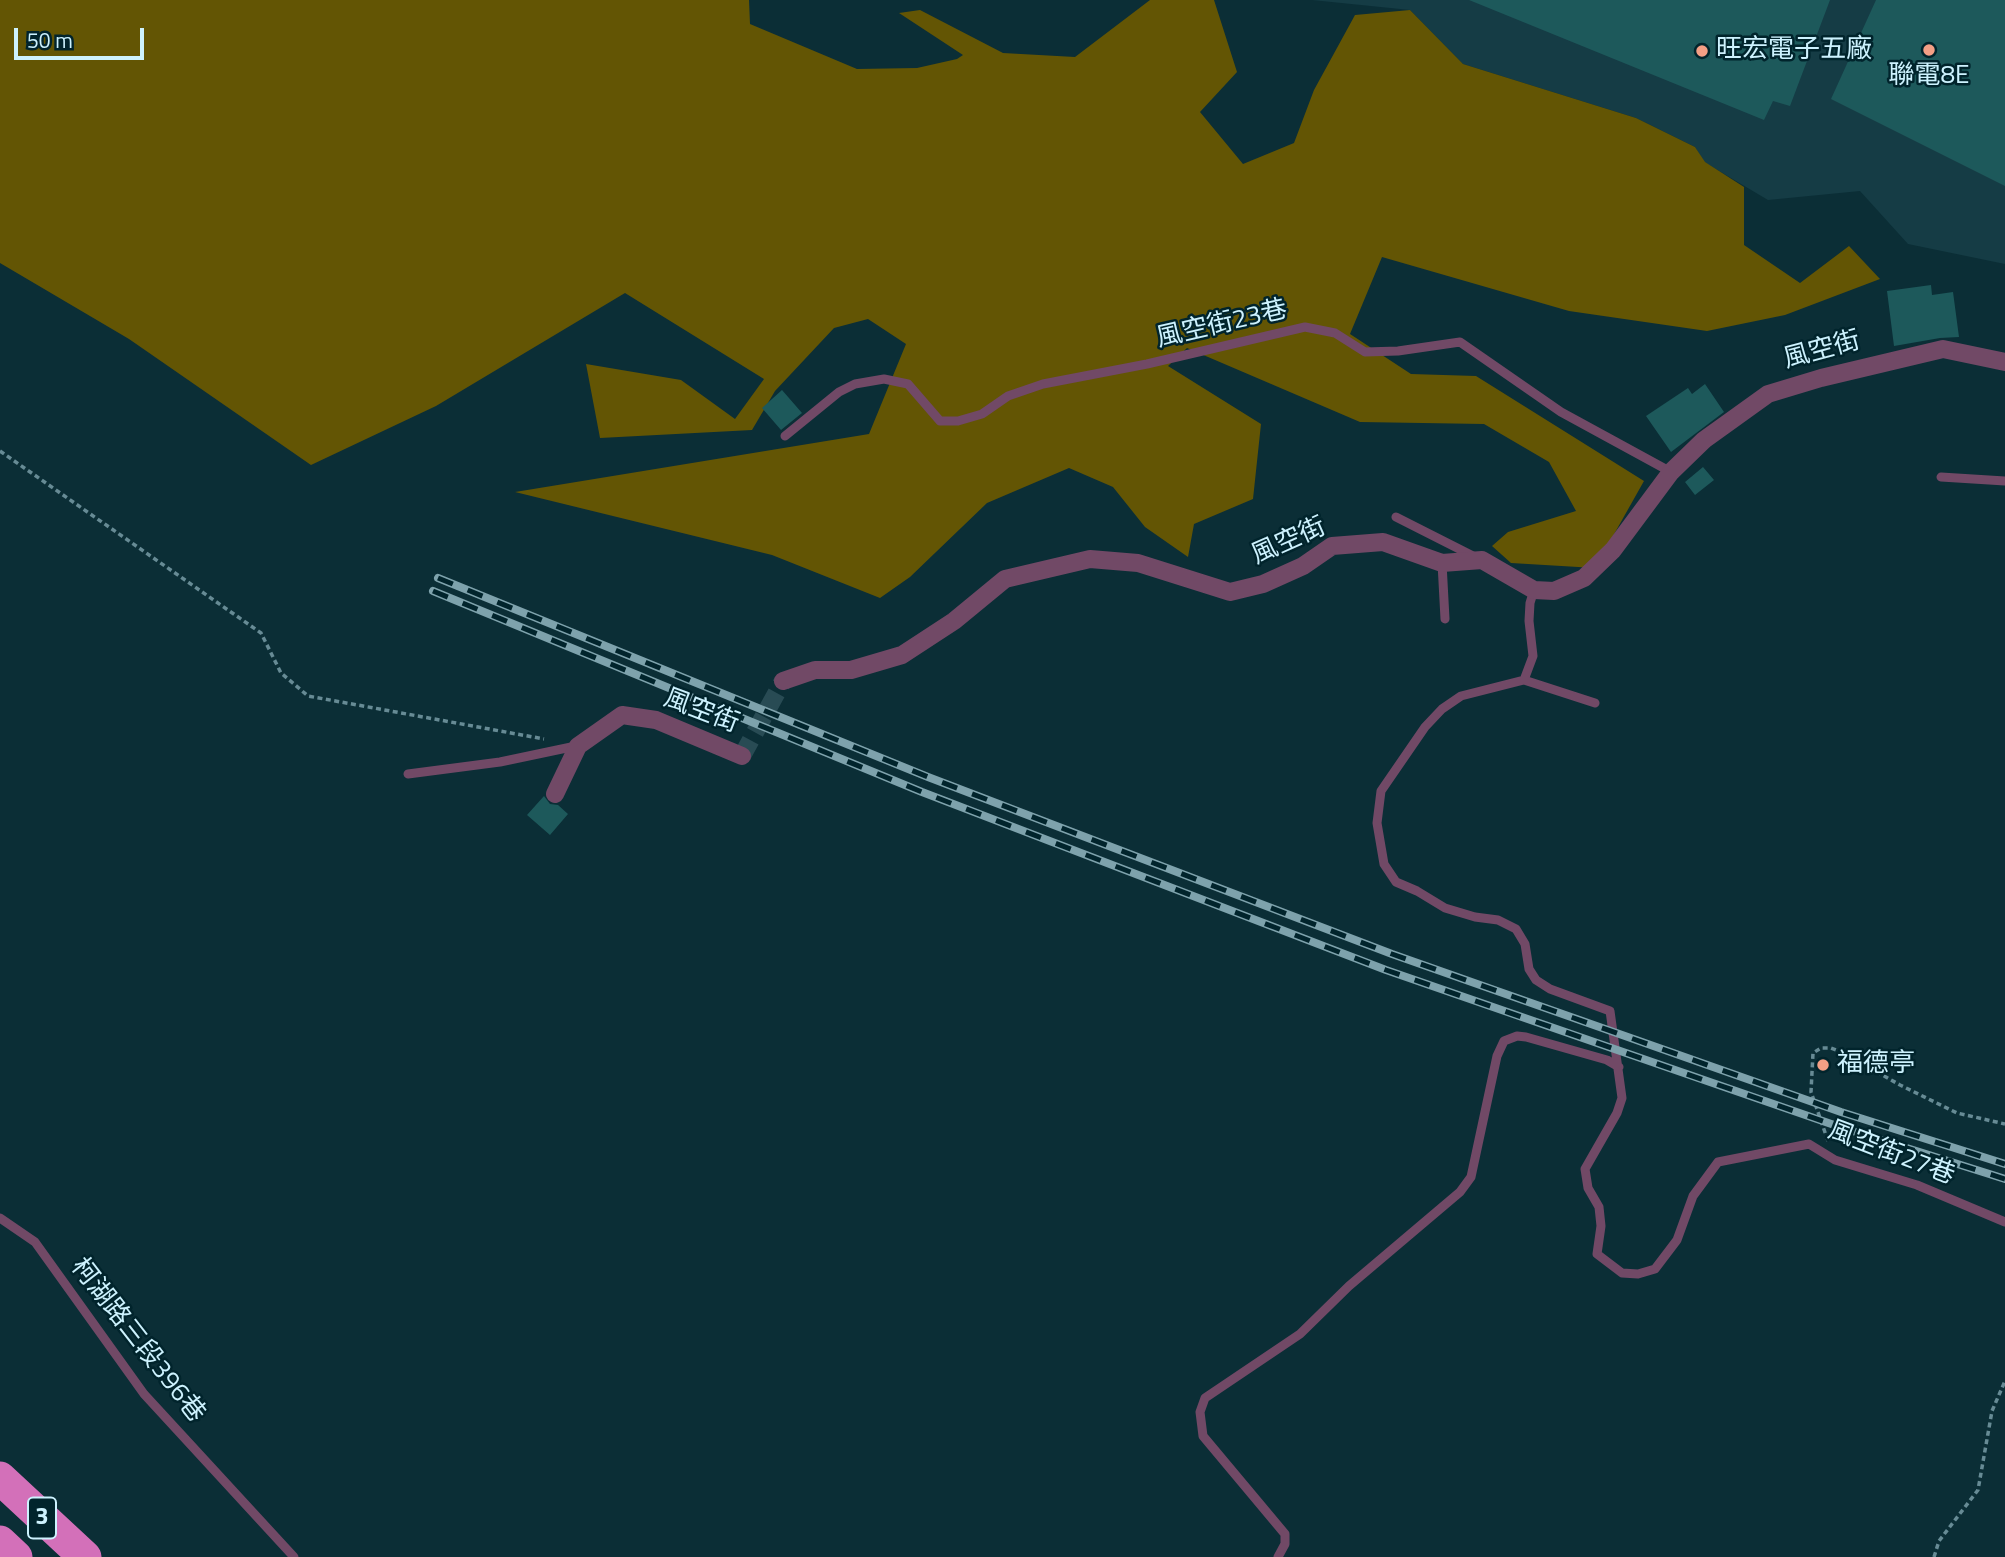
<!DOCTYPE html>
<meta charset="utf-8">
<style>
body{margin:0}
#map{position:relative;width:2005px;height:1557px;overflow:hidden;background:#0b2e36;font-family:"Titillium Web",sans-serif}
canvas{display:block}
.scale{position:absolute;left:14px;top:28px;width:130px;height:32px;box-sizing:border-box;border:4px solid #cdf2fe;border-top:0;padding-left:9px;font-size:21px;line-height:24px;white-space:nowrap;color:#cdf2fe;-webkit-text-stroke:5px #01242c;paint-order:stroke}
</style>
<div id="map">
<canvas width="2005" height="1557"></canvas>
<div class="scale">50 m</div>
</div>
<script>
const ctx = document.querySelector('canvas').getContext('2d');
ctx.lineJoin = 'round';
function fillPath(path, color) { ctx.fillStyle = color; ctx.fill(path, 'evenodd'); }
const toPath = rows => new Path2D(rows.map(r => 'M' + r).join(''));
function stroke(path, color, width, dash) { ctx.strokeStyle = color; ctx.lineWidth = width; ctx.lineCap = dash ? 'butt' : 'round'; ctx.setLineDash(dash || []); ctx.stroke(path); }
function label(font, color, halo, rows, align = 'center') {
  ctx.font = font + ' "Titillium Web","Noto Sans TC",sans-serif'; ctx.lineWidth = 5; ctx.setLineDash([]); ctx.textBaseline = 'middle'; ctx.strokeStyle = halo; ctx.fillStyle = color; for (const [text, x, y, turn = 0] of rows) {
    ctx.save(); ctx.translate(x, y); ctx.rotate((+turn || 0) * Math.PI / 180); ctx.textAlign = isNaN(turn) ? turn : align; if (halo) ctx.strokeText(text, 0, 0); ctx.fillText(text, 0, 0); ctx.restore();
  }
}
fillPath(toPath([
 [1312,0,2005,0,2005,264,1908,244,1860,191,1768,200,1704,162,1695,147,1636,118,1463,64,1410,10]
]), '#153c45');
fillPath(toPath([
 [0,0,749,0,750,24,857,69,917,68,957,59,963,55,899,13,920,10,1003,53,1075,57,1150,0,1214,0,1237,72,1200,112,1243,164,1294,143,1314,90,1355,15,1410,10,1463,64,1636,118,1695,147,1705,162,1744,187,1744,245,1800,283,1849,246,1880,279,1785,315,1707,331,1569,311,1382,257,1350,334,1411,374,1476,376,1644,481,1595,568,1511,563,1492,546,1508,532,1576,511,1549,462,1484,424,1360,422,1187,348,1168,366,1261,424,1253,499,1194,524,1188,557,1145,527,1113,487,1069,468,987,503,910,577,880,598,772,555,515,492,869,434,906,344,868,319,834,328,775,391,752,430,600,438,586,364,681,380,735,419,764,379,625,293,436,406,311,465,129,339,0,263]
]), '#635504');
fillPath(toPath([
 [1469,0,1830,0,1790,106,1773,101,1764,120],
 [1876,0,2005,0,2005,186,1831,99],
 [1931,285,1932,295,1953,292,1959,337,1940,338,1894,346,1887,291],
 [1705,384,1724,412,1671,452,1646,416,1688,388,1692,394],
 [782,390,802,413,781,430,762,408],
 [1703,467,1714,480,1695,495,1685,482],
 [544,796,550,804,558,805,568,814,550,835,527,815]
]), '#1d595b');
stroke(toPath([
 [742,756,783,681]
]), '#284b54', 18, [18, 9]);
stroke(toPath([
 [0,451,261,633,281,673,308,696,544,739],
 [1828,1141,1811,1092,1813,1053,1821,1048,1831,1048,1844,1053,1900,1085,1957,1113,2005,1124],
 [1934,1557,1939,1541,1978,1490,1992,1411,2005,1381]
]), '#678b95', 3.5, [5, 3.5]);
stroke(toPath([
 [785,436,839,392,855,384,884,379,908,384,940,421,958,421,982,414,1008,396,1043,384,1147,364,1305,327,1335,333,1365,352,1398,351,1460,342,1561,412,1671,472],
 [1941,477,2005,481],
 [1396,517,1475,557],
 [1442,563,1445,619],
 [1534,590,1530,603,1529,621,1533,656,1524,680,1461,696,1442,709,1425,727,1381,791,1377,823,1384,864,1396,882,1417,891,1445,908,1475,917,1498,920,1516,929,1525,944,1529,969,1536,980,1550,989,1610,1011,1622,1098,1617,1113,1585,1169,1588,1188,1599,1207,1601,1226,1597,1254,1622,1273,1638,1274,1655,1269,1677,1240,1693,1196,1718,1162,1809,1144,1835,1160,1917,1185,2005,1222],
 [1524,680,1595,703],
 [408,774,500,762,576,746],
 [0,1218,35,1242,144,1394,294,1557],
 [1278,1557,1285,1544,1285,1534,1203,1436,1200,1412,1205,1398,1300,1334,1349,1286,1460,1192,1471,1177,1497,1056,1504,1041,1517,1036,1526,1037,1607,1060,1619,1067]
]), '#714966', 9);
stroke(toPath([
 [783,681,815,670,851,670,902,655,954,621,1005,579,1090,559,1138,563,1230,592,1263,584,1303,566,1332,546,1383,542,1442,563,1482,560,1534,590,1554,591,1584,578,1613,550,1671,472,1704,440,1768,394,1821,378,1943,349,2005,362],
 [555,794,578,746,622,715,656,720,742,756]
]), '#714966', 18);
stroke(toPath([
 [0,1478,85,1557],
 [0,1542,16,1557]
]), '#d370b9', 33);
const rail = toPath([
 [438,578,928,777,1392,954,1841,1112,2005,1164],
 [433,591,922,792,1386,970,1840,1127,2005,1179]
]);
stroke(rail, '#7ea2ac', 8);
stroke(rail, '#01242c', 5, [16]);
for (const [x, y, r, color] of [
 [1929,50,7,"#f39f85"],
 [1702,51,7,"#f39f85"],
 [1823,1065,7,"#f39f85"]
]) { const dot = new Path2D(); dot.arc(x, y, r, 0, 2 * Math.PI); ctx.fillStyle = color; ctx.fill(dot); stroke(dot, '#01242c', 2.5); }
for (const [x, y, w] of [
 [42,1518,28]
]) { const box = new Path2D(); box.roundRect(x - w / 2, y - 20.5, w, 41, 5); ctx.fillStyle = '#01242c'; ctx.fill(box); stroke(box, '#cdf2fe', 2); }
label('bold 24px', '#cdf2fe', null, [
 ["3",42,1518]
]);
label('26px', '#cdf2fe', '#01242c', [
 ["旺宏電子五廠",1716,51],
 ["聯電8E",1929,77,"center"],
 ["福德亭",1837,1065]
], 'left');
label('26px', '#cdf2fe', '#01242c', [
 ["風空街23巷",1222,325,-13],
 ["風空街",1822,351,-15],
 ["風空街",1289,542,-24],
 ["風空街",701,712,21],
 ["風空街27巷",1891,1154,21],
 ["柯湖路三段396巷",137,1341,52]
]);
</script>
